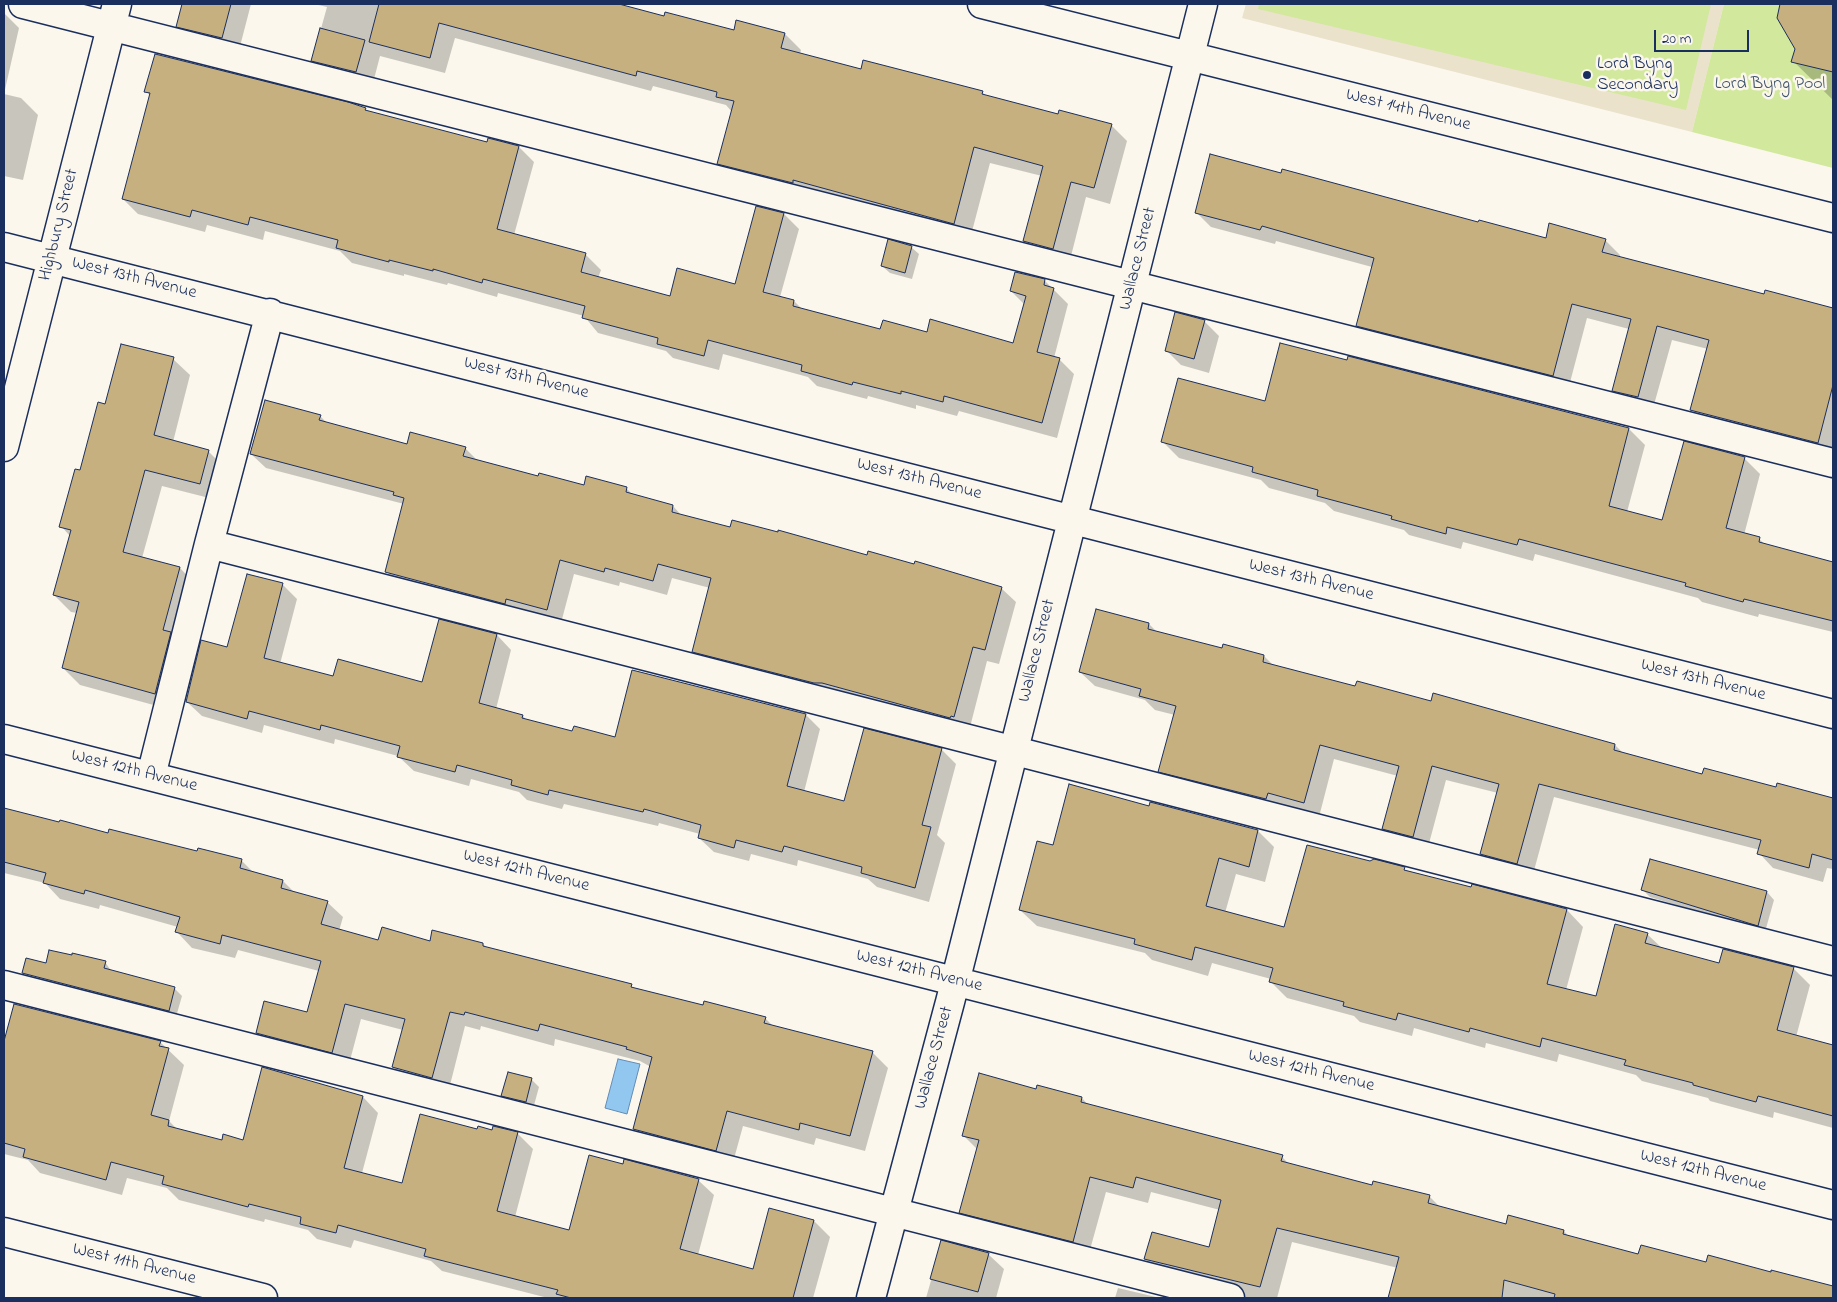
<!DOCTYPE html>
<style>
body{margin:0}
#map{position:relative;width:1837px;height:1302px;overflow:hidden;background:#fbf7ec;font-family:"Indie Flower",sans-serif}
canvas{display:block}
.frame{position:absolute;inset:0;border:5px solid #1b2f5e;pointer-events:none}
.scale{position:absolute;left:1654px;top:30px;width:95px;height:22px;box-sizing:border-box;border:2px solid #1b2f5e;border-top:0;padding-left:6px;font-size:15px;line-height:18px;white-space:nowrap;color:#1b2f5e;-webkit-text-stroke:4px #fbf7ec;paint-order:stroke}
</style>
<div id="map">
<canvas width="1837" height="1302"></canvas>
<div class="frame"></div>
<div class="scale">20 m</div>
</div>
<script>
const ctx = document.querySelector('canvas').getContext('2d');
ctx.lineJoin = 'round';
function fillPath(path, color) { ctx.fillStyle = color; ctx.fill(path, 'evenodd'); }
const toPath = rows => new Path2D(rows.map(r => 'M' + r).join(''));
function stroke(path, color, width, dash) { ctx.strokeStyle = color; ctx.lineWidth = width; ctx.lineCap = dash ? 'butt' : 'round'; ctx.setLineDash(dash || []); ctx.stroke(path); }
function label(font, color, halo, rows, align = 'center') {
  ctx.font = font + ' "Indie Flower",sans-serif'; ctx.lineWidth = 5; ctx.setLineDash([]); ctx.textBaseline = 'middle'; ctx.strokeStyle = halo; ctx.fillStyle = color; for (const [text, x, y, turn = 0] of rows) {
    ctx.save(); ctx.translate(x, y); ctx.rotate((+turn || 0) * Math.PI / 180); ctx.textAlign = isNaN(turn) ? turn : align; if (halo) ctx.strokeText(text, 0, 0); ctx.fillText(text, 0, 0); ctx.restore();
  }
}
fillPath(toPath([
 [1246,4,1724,4,1692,132,1242,18]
]), '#ebe2cb');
fillPath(toPath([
 [1259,4,1711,4,1686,110,1258,9],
 [1724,4,1833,4,1833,168,1692,132]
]), '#d1e89d');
const water = toPath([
 [618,1059,640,1064,627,1114,605,1108,618,1059]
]);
fillPath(water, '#92c8f0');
stroke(water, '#628bb6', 1);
fillPath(toPath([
 [183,4,251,4,238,54,193,42,177,26],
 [314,4,615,4,665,17,735,31,737,21,785,34,801,50,800,54,862,71,982,92,986,96,1059,115,1111,125,1127,141,1110,204,1086,197,1069,264,1040,257,1024,241,1042,176,990,163,970,239,734,179,718,164,732,112,726,105,653,86,651,91,455,38,445,73,380,56,372,87,328,76,312,61,327,7],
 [1781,4,1833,4,1833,100,1793,61,1796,49,1778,18],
 [4,13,19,28,4,94,21,98,38,115,23,180,4,176],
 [146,91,365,109,368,112,488,143,519,147,534,162,514,235,586,255,601,270,598,278,671,297,736,285,757,208,784,214,799,229,780,297,794,301,802,309,881,331,928,334,1014,345,1025,305,1011,291,1016,273,1045,281,1068,304,1054,358,1059,359,1074,374,1057,438,959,411,957,416,916,405,916,409,868,396,867,399,817,386,808,377,723,354,719,370,673,358,666,351,598,333,584,316,498,293,497,297,448,283,447,285,404,274,404,276,352,263,340,251,265,231,263,240,207,225,205,232,138,214,123,199,150,96],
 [1196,212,1479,224,1547,239,1605,240,1620,255,1620,257,1764,295,1765,292,1833,310,1833,456,1707,425,1692,410,1708,349,1672,340,1652,412,1628,405,1613,390,1629,329,1587,318,1568,390,1372,340,1357,325,1372,267,1276,241,1275,244,1211,227],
 [911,247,919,254,912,279,890,273,882,266],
 [1204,321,1219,336,1209,373,1181,365,1166,350],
 [1349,358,1629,429,1645,445,1627,512,1663,521,1744,458,1760,474,1744,535,1759,539,1767,546,1833,562,1833,632,1759,614,1758,617,1702,602,1698,598,1535,554,1533,561,1463,542,1461,549,1409,535,1404,530,1334,511,1325,503,1269,488,1261,480,1179,458,1163,442,1265,403,1348,361],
 [173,359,190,375,173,442,208,451,225,468,217,500,162,486,142,558,180,568,196,585,172,710,80,685,63,668,78,613,71,612,54,595,70,536,61,526,106,406],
 [320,416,328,424,408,445,465,448,479,462,539,477,584,486,626,488,634,496,673,506,682,516,731,529,868,557,1001,588,1016,602,999,664,987,661,969,731,708,666,693,651,710,588,672,578,667,595,620,582,619,586,574,574,561,623,401,586,386,571,404,504,266,468,251,454],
 [282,584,297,599,280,664,334,678,423,683,497,635,511,650,496,709,523,716,527,721,573,733,616,739,806,715,820,729,804,792,845,802,941,749,956,764,937,835,945,843,929,902,877,887,868,879,798,860,797,866,751,854,749,861,714,852,699,838,700,834,659,823,658,826,564,804,562,809,527,800,519,792,471,779,469,786,414,771,398,756,335,739,334,744,264,725,262,733,202,716,187,702],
 [1149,624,1157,632,1223,650,1264,656,1274,666,1356,688,1432,703,1615,745,1624,754,1703,775,1827,798,1833,804,1833,869,1827,868,1823,882,1773,868,1759,853,1760,850,1554,797,1532,878,1496,868,1481,854,1498,793,1446,780,1427,851,1398,843,1384,829,1398,776,1334,759,1319,817,1174,786,1160,771,1175,715,1155,710,1145,700,1095,686,1080,672],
 [1150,807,1258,831,1274,847,1265,882,1236,874,1225,913,1285,928,1374,861,1472,889,1567,910,1583,927,1566,990,1597,998,1647,934,1663,949,1720,964,1793,968,1810,985,1796,1037,1833,1046,1833,1128,1774,1112,1773,1118,1710,1101,1708,1098,1642,1081,1636,1075,1559,1054,1557,1062,1486,1043,1485,1048,1414,1028,1412,1036,1360,1022,1354,1016,1287,998,1271,982,1271,979,1212,963,1208,976,1152,960,1145,953,1037,926,1020,910],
 [4,809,60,824,198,853,199,849,242,861,254,873,283,881,295,893,327,902,343,917,339,931,379,941,483,944,487,948,631,986,634,989,704,1007,765,1018,774,1027,872,1052,888,1068,865,1151,816,1138,814,1145,743,1126,732,1166,649,1145,634,1129,651,1067,640,1061,555,1039,554,1046,481,1026,480,1030,465,1026,448,1093,409,1082,393,1067,403,1030,361,1019,348,1068,273,1048,257,1033,308,1014,319,971,238,950,235,958,192,948,177,932,178,927,100,905,99,909,60,899,45,883,4,873],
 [1650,861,1767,892,1774,900,1765,932,1650,897,1643,890],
 [105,962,112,972,174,988,182,996,176,1017,31,980,23,973,46,965],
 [160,1042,184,1065,169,1121,178,1130,223,1142,244,1141,363,1097,378,1113,362,1173,403,1184,478,1130,517,1133,533,1149,515,1217,570,1231,624,1166,698,1180,714,1195,698,1255,753,1270,770,1210,814,1221,830,1237,813,1298,548,1298,442,1271,431,1261,354,1240,351,1248,317,1239,308,1230,265,1219,264,1222,179,1200,167,1188,127,1178,122,1195,40,1173,28,1160,4,1154,4,1044],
 [508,1074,532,1080,539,1087,533,1109,510,1103,503,1095],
 [1038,1087,1082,1098,1089,1106,1282,1157,1290,1165,1373,1187,1430,1197,1440,1207,1507,1225,1564,1231,1569,1237,1639,1256,1707,1264,1831,1287,1833,1289,1833,1298,1389,1298,1398,1268,1292,1242,1277,1298,1246,1298,1161,1275,1146,1260,1153,1234,1210,1249,1220,1210,1151,1192,1148,1203,1106,1192,1088,1257,976,1228,960,1212,977,1149,963,1135,1037,1090],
 [942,1242,988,1254,1004,1269,996,1298,926,1298],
 [1118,1288,1160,1298,1115,1298]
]), '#0003');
const building = toPath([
 [182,4,231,4,222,38,176,27,182,4],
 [379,4,619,4,664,16,665,12,734,30,736,20,785,33,781,48,861,69,863,60,983,91,982,94,1058,114,1059,110,1112,124,1094,188,1071,182,1053,249,1023,241,1043,166,974,147,954,224,793,180,793,183,717,164,734,101,716,97,717,92,637,71,636,76,439,23,430,58,369,42,379,4],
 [1780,4,1833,4,1833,72,1791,62,1795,49,1777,18,1780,4],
 [320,28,365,40,356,72,311,61,320,28],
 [155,54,348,102,366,108,365,110,487,142,488,138,519,146,497,229,586,253,581,272,670,296,677,268,735,284,756,206,784,213,763,292,794,300,793,306,880,329,883,320,927,332,930,319,1013,343,1026,296,1010,291,1015,272,1045,279,1044,285,1054,288,1037,352,1060,358,1042,423,944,396,943,402,901,391,901,394,853,382,852,385,801,371,802,365,708,340,704,356,657,344,658,338,582,318,585,306,483,279,482,283,433,269,433,271,389,260,389,262,336,248,338,240,250,217,248,225,192,210,190,217,122,199,150,93,144,92,155,54],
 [1210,154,1281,173,1282,169,1478,222,1479,220,1546,238,1549,223,1606,239,1602,252,1764,294,1765,290,1833,308,1833,385,1818,443,1690,410,1709,340,1657,326,1638,397,1612,391,1631,319,1572,304,1553,376,1356,326,1374,258,1262,226,1260,230,1195,213,1210,154],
 [888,239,912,246,905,273,881,266,888,239],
 [1175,312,1205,320,1194,359,1165,351,1175,312],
 [1280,343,1347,360,1348,356,1629,428,1609,506,1662,520,1684,441,1745,457,1726,528,1760,537,1759,542,1833,562,1833,621,1744,599,1743,602,1685,586,1686,583,1519,539,1517,545,1447,527,1446,534,1391,519,1392,516,1317,496,1318,490,1252,472,1253,467,1161,442,1178,378,1265,401,1280,343],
 [121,344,174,357,154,435,209,450,200,484,145,470,123,552,180,567,163,630,171,632,155,694,62,668,79,602,53,595,71,530,59,527,75,469,80,470,98,402,105,404,121,344],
 [265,400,321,415,319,420,407,444,410,432,466,447,463,456,538,476,539,473,584,485,586,476,627,487,626,492,673,505,672,512,730,527,732,520,778,532,778,530,867,555,868,551,914,564,915,561,1002,587,985,650,973,647,954,717,951,716,950,718,822,683,814,683,692,652,711,578,658,564,653,581,605,568,604,572,560,560,547,610,506,599,505,604,385,572,404,498,393,495,394,492,250,454,265,400],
 [247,574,283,583,264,658,333,676,338,659,422,682,439,619,497,634,479,703,523,715,522,718,572,731,574,726,615,737,632,670,806,714,787,786,844,801,864,728,942,748,922,825,931,827,915,888,861,873,862,867,784,846,782,852,736,840,734,848,698,838,701,825,644,809,643,812,549,790,548,795,511,785,512,780,457,765,455,772,397,757,400,746,321,725,320,730,249,711,247,719,186,702,201,640,227,647,247,574],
 [1096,609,1149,623,1148,629,1222,648,1223,644,1264,655,1263,662,1355,686,1357,681,1431,701,1433,693,1615,744,1614,750,1702,774,1704,768,1776,787,1777,783,1833,798,1833,860,1812,854,1809,868,1757,854,1761,840,1539,784,1517,864,1480,854,1499,784,1432,766,1413,837,1382,829,1399,766,1320,745,1304,803,1268,793,1266,799,1158,772,1176,706,1139,696,1141,689,1079,672,1096,609],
 [1069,784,1149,806,1150,802,1258,830,1249,867,1219,858,1206,906,1284,927,1307,845,1370,861,1374,859,1405,867,1404,870,1471,887,1472,884,1567,909,1547,984,1596,996,1615,924,1648,933,1645,943,1719,963,1723,949,1794,967,1777,1030,1833,1045,1833,1116,1758,1096,1756,1102,1693,1085,1693,1083,1624,1065,1626,1060,1542,1038,1540,1047,1470,1028,1469,1032,1398,1013,1396,1020,1343,1006,1344,1002,1269,982,1273,968,1195,947,1192,960,1134,944,1135,939,1019,910,1037,841,1053,845,1069,784],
 [4,808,59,822,60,820,108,833,109,829,197,851,198,848,242,859,240,868,283,880,281,888,328,901,321,924,378,940,382,927,430,941,432,930,483,943,483,946,632,984,631,987,703,1005,704,1001,766,1017,764,1023,873,1051,850,1136,800,1123,799,1130,727,1111,716,1151,633,1129,652,1057,626,1049,627,1047,540,1024,538,1031,465,1012,464,1015,450,1012,432,1078,392,1067,405,1019,345,1004,332,1053,256,1033,264,1001,307,1012,321,961,222,935,220,944,175,932,180,917,85,890,84,894,43,883,46,873,4,862,4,808],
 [1650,859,1767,891,1758,926,1641,890,1650,859],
 [49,950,72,955,72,953,106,961,104,968,175,987,169,1011,22,973,26,958,46,963,49,950],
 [14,1004,161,1041,159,1046,169,1048,151,1115,169,1120,168,1126,222,1140,223,1134,243,1140,262,1067,363,1096,344,1168,402,1183,420,1114,477,1129,478,1126,492,1130,493,1126,518,1132,497,1211,569,1230,589,1155,623,1164,624,1159,699,1179,680,1249,753,1269,769,1208,814,1220,793,1298,571,1298,556,1294,558,1290,424,1256,426,1249,338,1225,336,1233,300,1224,301,1217,249,1204,248,1207,162,1184,164,1176,111,1162,106,1180,23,1157,25,1149,4,1143,4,1041,14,1004],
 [508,1072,532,1078,526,1102,501,1096,508,1072],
 [979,1073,1036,1089,1037,1085,1082,1097,1081,1102,1283,1155,1281,1161,1372,1185,1373,1181,1430,1195,1428,1203,1506,1224,1508,1215,1564,1230,1563,1234,1638,1254,1641,1245,1706,1262,1708,1255,1771,1272,1771,1270,1833,1286,1833,1298,1554,1298,1555,1294,1504,1280,1502,1298,1388,1298,1399,1257,1277,1228,1260,1287,1144,1259,1152,1232,1209,1247,1221,1200,1136,1177,1133,1188,1090,1177,1073,1242,959,1213,979,1140,962,1136,979,1073],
 [941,1240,989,1253,978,1292,930,1279,941,1240]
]);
fillPath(building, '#c7b07f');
stroke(building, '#1b2f5e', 1);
const minor = toPath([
 [23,4,1833,463],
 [982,4,1833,218],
 [4,247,1833,714],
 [4,447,117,4],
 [209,544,1833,961],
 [4,739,1833,1205],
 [151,776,209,544,270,313],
 [4,985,1230,1298],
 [4,1232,263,1298],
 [871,1298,950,1002,1203,4]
]);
stroke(minor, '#1b2f5e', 31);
stroke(minor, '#fbf7ec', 28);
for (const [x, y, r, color] of [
 [1587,75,5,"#1b2f5e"]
]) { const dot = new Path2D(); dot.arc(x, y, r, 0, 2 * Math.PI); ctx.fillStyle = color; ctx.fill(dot); stroke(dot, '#fbf7ec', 2); }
label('18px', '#1b2f5e', '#fbf7ec', [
 ["Lord Byng",1597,65],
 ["Secondary",1597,86]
], 'left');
label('18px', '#3f546b', '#fbf7ec', [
 ["Lord Byng Pool",1770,85]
]);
label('18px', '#1b2f5e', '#fbf7ec', [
 ["West 14th Avenue",1408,111,14],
 ["Highbury Street",60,225,-76],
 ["Wallace Street",1139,259,-76],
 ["West 13th Avenue",134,279,14],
 ["West 13th Avenue",526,379,14],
 ["West 13th Avenue",919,480,14],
 ["West 13th Avenue",1311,581,14],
 ["Wallace Street",1038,651,-76],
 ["West 13th Avenue",1703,681,14],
 ["West 12th Avenue",134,772,14],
 ["West 12th Avenue",526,872,14],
 ["West 12th Avenue",919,972,14],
 ["Wallace Street",935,1058,-75],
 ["West 12th Avenue",1311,1072,14],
 ["West 12th Avenue",1703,1172,14],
 ["West 11th Avenue",134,1265,14]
]);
</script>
